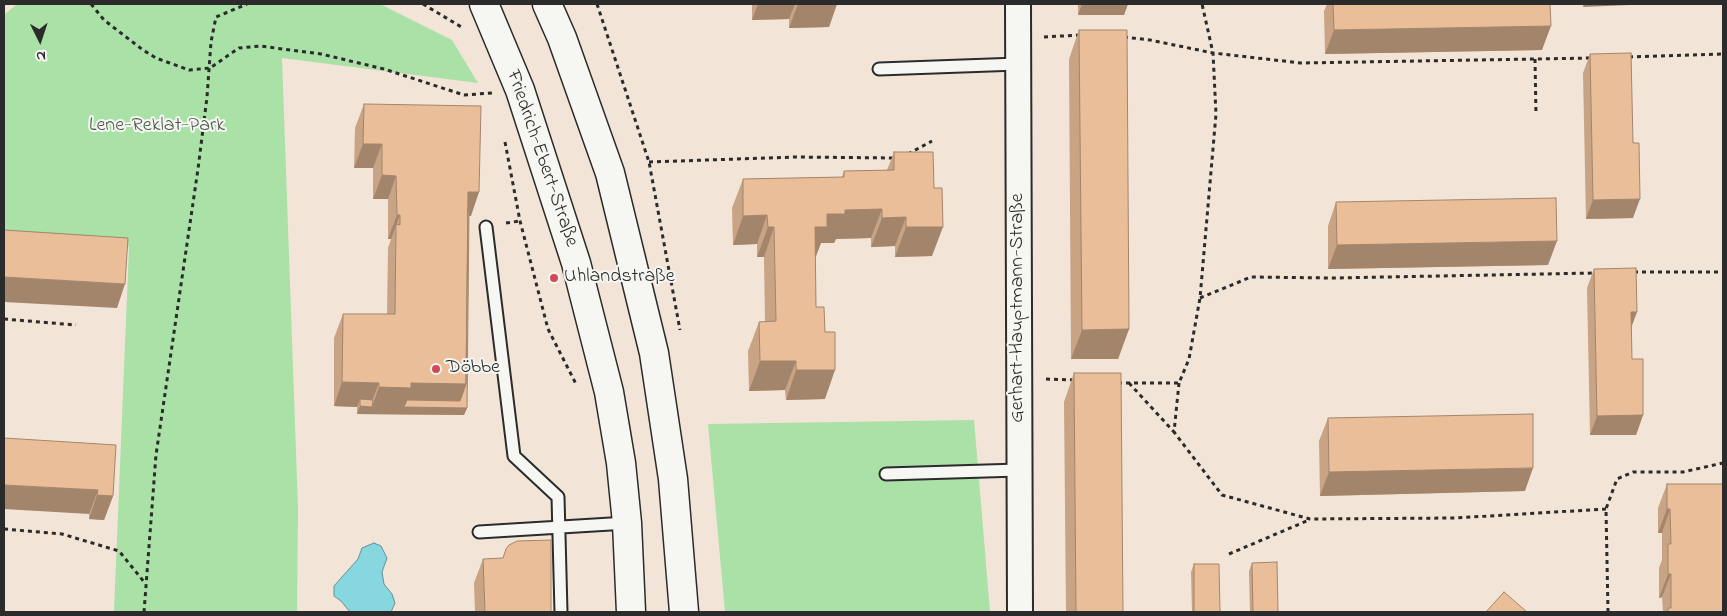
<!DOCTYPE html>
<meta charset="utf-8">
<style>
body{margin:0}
#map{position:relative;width:1727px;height:616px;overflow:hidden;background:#f2e5d7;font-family:"Indie Flower",sans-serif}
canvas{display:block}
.frame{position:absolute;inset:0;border:5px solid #2b2b2b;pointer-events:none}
.north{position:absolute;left:15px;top:15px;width:50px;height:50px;-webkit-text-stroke:4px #f6f6f2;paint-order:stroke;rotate:176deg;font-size:14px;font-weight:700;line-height:20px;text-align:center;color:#2b2b2b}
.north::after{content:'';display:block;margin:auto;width:18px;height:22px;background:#2b2b2b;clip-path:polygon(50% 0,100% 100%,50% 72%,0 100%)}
</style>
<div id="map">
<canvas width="1727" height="616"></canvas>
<div class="frame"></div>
<div class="north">N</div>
</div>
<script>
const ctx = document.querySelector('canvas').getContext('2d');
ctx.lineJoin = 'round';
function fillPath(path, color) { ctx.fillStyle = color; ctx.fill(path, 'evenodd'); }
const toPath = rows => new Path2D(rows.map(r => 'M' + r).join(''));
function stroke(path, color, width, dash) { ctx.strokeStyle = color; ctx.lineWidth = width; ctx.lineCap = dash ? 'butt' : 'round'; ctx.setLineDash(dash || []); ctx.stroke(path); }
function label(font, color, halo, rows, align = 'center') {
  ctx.font = font + ' "Indie Flower",sans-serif'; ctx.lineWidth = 4; ctx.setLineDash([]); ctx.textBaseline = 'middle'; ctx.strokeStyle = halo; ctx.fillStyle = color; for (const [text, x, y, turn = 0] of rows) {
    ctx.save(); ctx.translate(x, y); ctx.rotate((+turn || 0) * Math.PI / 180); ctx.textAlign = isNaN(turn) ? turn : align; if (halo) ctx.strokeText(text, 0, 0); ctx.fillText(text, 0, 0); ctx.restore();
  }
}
fillPath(toPath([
 [17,4,380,4,452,40,478,83,282,58,298,509,297,612,114,612,129,247,4,238,4,15],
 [974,420,990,612,725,612,708,424]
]), '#a9e1a6');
const water = toPath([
 [374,543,381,546,387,558,382,572,384,584,392,594,395,603,391,612,350,612,341,601,334,596,334,586,358,559,362,548,374,543]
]);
fillPath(water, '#86d7e0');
stroke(water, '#629298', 1);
const service = toPath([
 [879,69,1018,64],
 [486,227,514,456,558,497,561,612],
 [886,474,1019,470],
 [479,532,627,523]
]);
const minor = toPath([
 [1018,4,1020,612]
]);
const secondary = toPath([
 [484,4,520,90,576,263,609,392,621,463,627,523,631,612],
 [547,4,562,38,610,173,654,353,673,479,684,612]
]);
stroke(service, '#2b2b2b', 15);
stroke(minor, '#2b2b2b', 28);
stroke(secondary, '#2b2b2b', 31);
stroke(toPath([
 [91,4,104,20,143,50,156,58,189,70,210,68,239,48,260,46,321,54,384,69,464,95,492,93],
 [423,4,463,28],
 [597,4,649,162,680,330],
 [1044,37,1080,35],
 [1124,37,1150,40,1213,53,1301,63,1593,58],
 [1629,57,1723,54],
 [1535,59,1536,115],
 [505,142,520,221,548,329,576,384],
 [908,154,932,141],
 [649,162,796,157,896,158],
 [506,223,520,221],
 [1634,272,1723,272],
 [1200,298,1251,277,1334,278,1595,273],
 [4,319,76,325],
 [1046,379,1075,380],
 [1118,383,1179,383,1189,359,1200,298,1216,114,1213,53,1202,4],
 [1129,383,1174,432],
 [1179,383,1174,432,1222,495,1310,519,1455,518,1606,509],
 [4,529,62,534,119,551,145,583],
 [1229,554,1309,520],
 [144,612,156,455,198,169,207,97,211,42,216,17,247,4],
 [1608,612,1606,509,1617,479,1633,472,1683,472,1723,463]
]), '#2b2b2b', 3, [4, 4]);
stroke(service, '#f6f6f2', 11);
stroke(minor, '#f6f6f2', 24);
stroke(secondary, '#f6f6f2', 28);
fillPath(toPath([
 [752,4,837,4,829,27,789,28,789,19,752,20],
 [1078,4,1128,4,1124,15,1078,15],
 [1327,4,1550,4,1542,50,1325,54,1324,11],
 [1079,30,1129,329,1118,359,1071,359,1069,59],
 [1590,54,1633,143,1633,218,1586,219,1583,73],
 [364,104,471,216,469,216,467,408,464,415,357,414,357,407,334,406,334,338,343,314,387,314,388,248,391,239,388,239,388,199,373,199,373,168,354,168,355,128],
 [894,152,932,256,895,257,895,246,871,247,871,238,836,239,834,243,821,243,816,256,815,256,816,307,825,399,786,400,785,390,749,391,748,351,759,322,765,322,764,257,757,257,757,244,733,245,732,208,743,179,842,177,844,171,887,170],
 [1336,202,1548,265,1328,269,1328,226],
 [1594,269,1631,327,1632,359,1643,415,1636,435,1590,435,1587,288],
 [1074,373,1123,612,1066,612,1064,402],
 [1328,418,1525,491,1320,496,1319,441],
 [4,438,113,496,104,520,89,519,89,514],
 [1667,484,1723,612,1663,612,1662,597,1659,598,1659,568,1662,560,1662,533,1658,533,1658,508],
 [506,549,551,612,475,612,474,583,483,559,503,558],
 [1252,563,1278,612,1250,612,1249,571],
 [1194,564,1220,612,1192,612,1191,572]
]), '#c8a384');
fillPath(toPath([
 [758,4,795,4,789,19,752,20],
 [798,4,837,4,829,27,789,28],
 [1082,4,1128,4,1124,15,1078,15],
 [1584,4,1630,4,1630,5,1583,7],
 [1551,26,1542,50,1325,54,1334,30],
 [363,144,382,144,373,168,354,168],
 [382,175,396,176,388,199,373,199],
 [468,192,479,192,471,216,462,216],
 [1640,199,1633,218,1586,219,1593,200],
 [882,209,871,238,836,239,834,243,821,243,816,256,804,256,815,227,827,214,845,210],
 [397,215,400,215,391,239,388,239],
 [767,215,757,244,733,245,743,216],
 [906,217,895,246,871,247,882,218],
 [768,227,774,227,764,257,757,257],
 [906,227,943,227,932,256,895,257],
 [1557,241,1548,265,1328,269,1337,245],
 [4,277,125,284,117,308,4,302],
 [1631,312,1637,312,1630,331],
 [1129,329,1118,359,1071,359,1082,330],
 [760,361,796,361,785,390,749,391],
 [796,370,835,370,825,399,786,400],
 [342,382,379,383,370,406,372,407,379,387,411,383,466,384,467,408,464,415,357,414,360,406,360,399,357,407,334,406],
 [1643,415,1636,435,1590,435,1597,416],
 [1533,468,1525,491,1320,496,1329,472],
 [4,485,98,490,89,514,4,509],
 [97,495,113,496,104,520,89,519],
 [1667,509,1670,509,1662,533,1658,533],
 [1668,574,1671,574,1662,597,1659,598]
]), '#a3856b');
const building = toPath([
 [1333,4,1550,4,1551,26,1334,30,1333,4],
 [1079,30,1127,30,1129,329,1082,330,1079,30],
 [1631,53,1633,143,1639,143,1640,199,1593,200,1590,54,1631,53],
 [364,104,481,106,479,192,468,192,466,384,411,383,411,388,379,387,379,383,342,382,343,314,395,314,396,224,400,225,400,215,397,215,396,176,382,175,382,144,363,144,364,104],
 [894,152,933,152,934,188,942,188,943,227,906,227,906,217,882,218,882,209,845,210,845,214,827,214,827,227,815,227,816,307,824,307,825,332,835,332,835,370,796,370,796,361,760,361,759,322,776,321,774,227,768,227,767,215,743,216,743,179,844,177,844,171,894,170,894,152],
 [1556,198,1557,241,1337,245,1336,202,1556,198],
 [468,209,469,209,467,408,404,407,407,400,460,401,466,384,468,209],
 [4,230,128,238,125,284,4,277,4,230],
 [1636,268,1637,312,1631,312,1632,359,1643,359,1643,415,1597,416,1594,269,1636,268],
 [1074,373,1121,373,1123,612,1076,612,1074,373],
 [360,399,373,400,372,407,360,406,360,399],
 [1533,414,1533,468,1329,472,1328,418,1533,414],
 [4,438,116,445,113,496,97,495,98,490,4,485,4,438],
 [1667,484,1723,484,1723,612,1668,612,1668,608,1671,608,1671,574,1668,574,1668,544,1671,544,1670,509,1667,509,1667,484],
 [551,540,551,612,485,612,483,559,503,558,506,549,509,545,517,541,551,540],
 [1277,562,1278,612,1253,612,1252,563,1277,562],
 [1194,564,1219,564,1220,612,1194,612,1194,564],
 [1504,592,1527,612,1486,612,1504,592]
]);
fillPath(building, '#e9be99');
stroke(building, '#a3856b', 1);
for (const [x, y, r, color] of [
 [554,278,5,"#d1495b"],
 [436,369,5,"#d1495b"]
]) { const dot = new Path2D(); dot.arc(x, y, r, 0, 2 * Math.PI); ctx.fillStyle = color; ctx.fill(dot); stroke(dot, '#f6f6f2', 2); }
label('20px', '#4a584a', '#f6f6f2', [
 ["Lene-Reklat-Park",157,127]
]);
label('20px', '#2b2b2b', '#f6f6f2', [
 ["Friedrich-Ebert-Straße",541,159,71],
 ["Gerhart-Hauptmann-Straße",1019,308,-90]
]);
label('20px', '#2b2b2b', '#f6f6f2', [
 ["Uhlandstraße",564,278],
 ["Döbbe",446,369]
], 'left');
</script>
